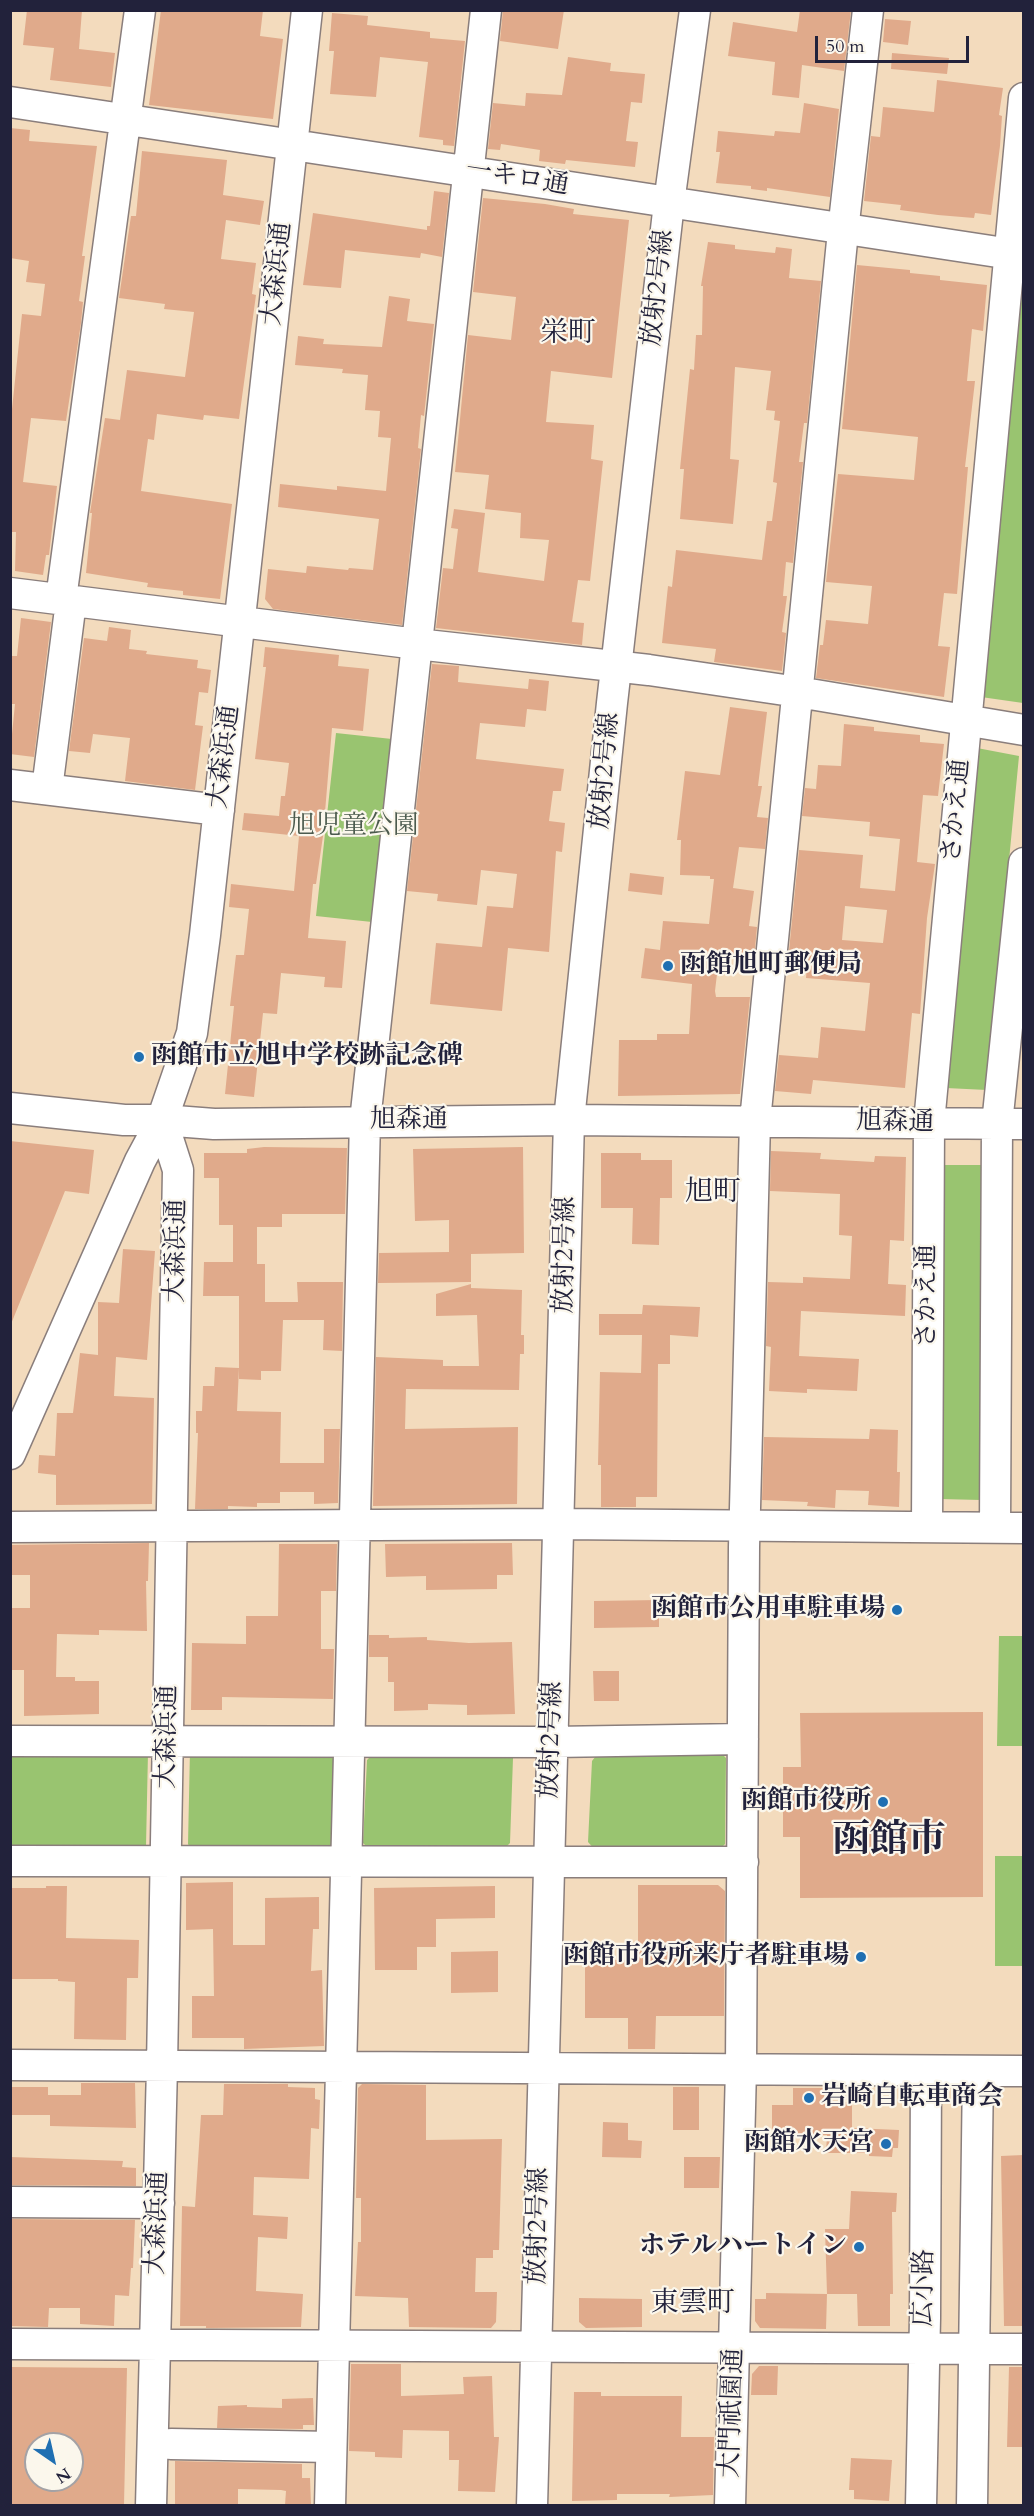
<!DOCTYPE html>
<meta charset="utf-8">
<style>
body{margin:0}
#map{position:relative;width:1034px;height:2516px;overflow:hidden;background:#f3dbbd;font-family:Cardo,serif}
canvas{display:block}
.frame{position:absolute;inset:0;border:12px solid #22223b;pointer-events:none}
.north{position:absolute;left:24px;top:2432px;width:60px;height:60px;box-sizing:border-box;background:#fbf7ec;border:2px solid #a4a2a5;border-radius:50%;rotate:146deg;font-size:16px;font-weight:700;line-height:24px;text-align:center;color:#22223b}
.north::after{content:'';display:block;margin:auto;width:21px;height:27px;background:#1f6fb2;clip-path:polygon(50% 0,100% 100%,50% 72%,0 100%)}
.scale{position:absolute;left:815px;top:36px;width:154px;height:27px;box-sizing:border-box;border:3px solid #22223b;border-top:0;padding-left:8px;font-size:18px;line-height:21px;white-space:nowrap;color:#22223b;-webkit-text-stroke:4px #fbf7ec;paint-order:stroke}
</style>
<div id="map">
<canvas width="1034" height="2516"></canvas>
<div class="frame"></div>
<div class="north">N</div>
<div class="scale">50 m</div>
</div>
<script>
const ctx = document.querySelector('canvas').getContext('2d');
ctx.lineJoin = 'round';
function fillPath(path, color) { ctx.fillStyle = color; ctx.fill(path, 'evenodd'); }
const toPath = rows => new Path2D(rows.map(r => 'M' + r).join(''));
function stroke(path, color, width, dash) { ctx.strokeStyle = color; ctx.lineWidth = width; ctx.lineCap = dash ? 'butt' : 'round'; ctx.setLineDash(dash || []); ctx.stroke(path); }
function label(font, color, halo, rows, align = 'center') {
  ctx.font = font + ' Cardo,"Noto Serif JP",serif'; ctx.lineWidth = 4.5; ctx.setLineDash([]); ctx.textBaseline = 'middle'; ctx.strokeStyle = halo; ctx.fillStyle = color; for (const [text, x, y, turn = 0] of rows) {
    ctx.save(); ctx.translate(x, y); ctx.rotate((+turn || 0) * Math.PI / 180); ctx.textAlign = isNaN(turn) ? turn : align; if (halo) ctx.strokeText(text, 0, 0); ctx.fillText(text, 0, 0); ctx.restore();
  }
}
fillPath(toPath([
 [1021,294,1024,294,1023,703,981,697],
 [336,733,392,739,372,922,316,916],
 [977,748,1019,756,987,1090,946,1088],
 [940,1165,984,1165,981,1500,940,1499],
 [999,1636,1023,1636,1023,1746,997,1746],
 [190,1750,326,1750,335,1758,331,1847,192,1851,188,1844],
 [718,1750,726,1758,725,1844,717,1852,597,1852,588,1842,592,1761,599,1752],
 [11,1751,148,1752,146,1846,11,1852],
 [505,1751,513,1758,510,1843,502,1851,372,1852,363,1843,367,1760,374,1753],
 [995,1856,1023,1856,1023,1966,995,1966]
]), '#99c470');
fillPath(toPath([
 [27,10,82,10,79,49,115,53,111,87,50,80,54,48,23,45],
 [161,10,263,10,260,36,283,39,273,119,149,105],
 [503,10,564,10,558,49,500,41],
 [800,10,851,10,844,71,802,65,799,98,772,95,775,62,728,56,733,22,797,32],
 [332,13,368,16,367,25,430,32,430,38,465,41,454,146,443,145,443,140,419,137,428,62,380,57,376,97,330,94,334,51,329,51],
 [885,19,911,21,908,45,883,42],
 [892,53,949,58,947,74,891,69],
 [568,57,611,63,610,71,645,74,642,103,631,102,626,141,638,142,635,167,566,160,565,164,539,161,540,150,501,144,500,150,488,149,493,103,525,106,526,93,562,95],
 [937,80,1003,88,999,115,1002,116,1000,146,991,215,975,213,974,218,938,215,900,210,901,205,864,201,871,136,880,137,883,107,934,112],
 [804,103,839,109,830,197,767,188,767,191,751,189,751,186,716,183,720,152,716,152,718,131,774,136,775,131,800,133],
 [10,128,30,130,29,141,97,146,82,256,85,256,79,301,83,302,81,323,66,421,31,418,23,482,57,486,49,555,46,555,43,575,15,571,16,532,10,532,10,428,22,314,41,316,45,284,26,282,29,261,10,258],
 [142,151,227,160,223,195,264,201,260,225,226,220,221,259,256,263,252,294,256,295,239,419,204,415,203,420,157,414,154,440,148,439,141,491,232,504,220,599,183,595,183,591,147,587,148,583,86,573,92,513,90,513,105,418,120,420,127,370,185,377,194,312,164,309,165,304,119,298,131,216,136,216],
 [434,191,449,193,442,257,421,253,420,258,345,250,341,288,303,285,313,213,427,230,427,226,430,226],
 [483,198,545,204,574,209,573,214,629,220,612,378,551,371,546,422,594,425,591,459,603,461,590,581,578,580,572,622,584,623,582,645,436,628,443,568,453,569,458,529,451,528,454,509,485,513,478,572,544,581,549,540,520,538,521,513,485,509,489,475,455,472,468,335,511,340,516,297,473,292],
 [708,242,735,245,735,249,775,253,776,247,792,249,789,278,821,281,807,423,804,423,799,462,803,462,793,563,786,562,783,596,787,596,782,632,786,633,782,671,714,662,716,649,662,643,668,586,672,587,676,550,762,560,767,521,772,521,777,483,773,482,780,421,774,420,775,411,766,410,771,371,735,367,730,459,739,460,733,524,680,519,684,469,680,469,690,369,694,370,696,335,702,335,703,286,701,286],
 [857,265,910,270,910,273,940,276,940,280,987,285,983,331,972,329,967,381,975,381,965,467,968,467,957,594,944,593,938,646,950,647,944,697,816,678,820,645,823,645,826,620,868,624,872,586,826,582,838,474,914,480,918,437,842,429],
 [389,296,410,299,407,321,434,324,424,416,421,415,418,448,421,449,402,625,273,609,265,599,268,569,306,573,307,566,348,570,349,568,373,570,379,519,278,507,280,484,337,490,337,486,386,491,391,438,378,437,380,411,365,410,368,375,342,373,343,369,295,365,298,336,324,339,323,344,382,347],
 [21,618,51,622,34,757,10,754,15,704,10,704,10,656,17,656],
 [109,627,131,630,129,649,147,651,146,654,198,660,197,668,211,670,208,693,199,692,195,725,203,726,195,790,125,781,130,738,93,734,90,753,69,751,84,638,107,641],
 [265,647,339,655,338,666,369,669,363,731,332,728,323,836,316,884,313,884,308,938,346,941,342,988,324,987,325,977,281,973,277,1014,263,1013,254,1097,225,1094,234,1006,230,1006,236,955,244,955,249,909,229,907,231,884,294,891,299,836,242,830,244,813,279,816,281,796,285,796,289,763,255,759,266,667,263,667],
 [432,664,459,666,458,682,528,689,529,679,549,681,546,711,527,709,525,727,480,723,476,759,564,769,561,791,553,791,549,821,565,823,562,852,556,851,549,952,508,948,502,1011,430,1004,436,943,482,947,487,906,513,908,517,874,481,870,477,905,437,901,438,894,407,891],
 [730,707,767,712,758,786,762,786,757,817,768,818,765,849,739,847,733,888,754,891,749,926,757,927,754,959,719,957,715,991,716,997,750,997,740,1094,618,1096,619,1040,657,1040,657,1034,689,1034,692,984,641,978,645,948,660,950,663,921,709,924,714,879,710,879,710,876,680,875,681,840,677,840,685,771,720,775],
 [844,724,874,727,874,731,920,735,920,742,944,744,938,796,923,795,917,862,935,864,927,918,920,1014,912,1013,905,1088,813,1080,811,1094,775,1091,779,1055,818,1058,821,1027,865,1031,870,983,806,978,808,953,789,951,799,850,863,855,860,888,895,891,900,839,869,836,870,822,802,816,805,788,816,789,818,765,841,766],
 [845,906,887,910,883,943,842,940],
 [630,873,664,877,662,895,628,891],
 [10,1141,94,1150,89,1194,65,1191,11,1324],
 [264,1147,347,1148,345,1214,282,1214,282,1227,257,1227,257,1264,265,1264,265,1302,298,1302,297,1282,343,1282,342,1351,323,1350,324,1320,283,1320,281,1371,261,1371,261,1380,239,1379,239,1296,203,1296,204,1262,233,1262,233,1225,219,1225,219,1178,204,1178,204,1153,247,1153,247,1149],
 [523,1147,524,1253,471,1254,471,1282,378,1283,379,1253,449,1252,449,1220,415,1221,413,1149],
 [771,1151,821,1153,820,1159,874,1162,875,1156,906,1157,904,1241,890,1240,888,1284,906,1285,905,1316,801,1311,799,1356,859,1359,857,1391,807,1389,807,1393,769,1391,771,1347,766,1346,768,1282,803,1283,803,1277,850,1279,852,1236,839,1235,840,1194,770,1191],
 [601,1153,641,1153,641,1160,672,1160,672,1198,660,1198,659,1245,632,1244,633,1208,601,1208],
 [123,1249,155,1251,147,1360,116,1357,114,1396,154,1398,152,1504,56,1505,56,1475,38,1473,39,1455,55,1456,57,1413,73,1413,80,1353,98,1355,98,1302,119,1303],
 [471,1284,471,1288,522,1290,521,1335,524,1335,524,1354,520,1354,519,1390,406,1389,405,1429,518,1427,517,1504,373,1506,376,1357,443,1360,443,1366,479,1366,477,1315,436,1316,436,1294],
 [643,1305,700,1307,698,1337,670,1335,670,1364,658,1364,657,1497,636,1497,636,1507,601,1507,601,1465,598,1465,600,1372,641,1373,642,1335,599,1335,599,1314,642,1314],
 [215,1367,239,1368,237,1411,281,1412,280,1463,324,1463,324,1429,340,1429,338,1503,314,1504,314,1492,280,1492,280,1503,257,1503,257,1507,228,1506,228,1509,195,1509,198,1433,196,1433,196,1411,202,1411,203,1386,214,1386],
 [870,1429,898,1430,897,1472,900,1472,899,1507,868,1505,869,1491,836,1490,835,1508,807,1506,808,1502,762,1500,764,1437,869,1439],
 [149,1543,148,1581,146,1581,147,1631,99,1630,99,1635,57,1634,56,1677,75,1677,75,1681,99,1681,99,1714,24,1716,24,1670,10,1670,10,1608,30,1608,30,1575,10,1575,10,1545],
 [512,1543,513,1575,497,1575,497,1589,426,1590,426,1576,386,1577,385,1544],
 [279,1544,337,1544,336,1591,321,1591,321,1649,334,1649,333,1699,222,1697,222,1710,191,1710,192,1643,246,1644,246,1616,278,1616],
 [659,1600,659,1627,594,1628,594,1601],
 [369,1635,389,1635,389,1638,427,1637,427,1640,469,1643,512,1642,515,1714,467,1715,467,1705,428,1704,428,1710,394,1711,394,1682,388,1682,388,1657,369,1657],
 [593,1671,619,1671,619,1701,594,1701],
 [983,1712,983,1897,800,1898,800,1837,783,1837,783,1767,801,1767,800,1713],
 [233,1882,233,1945,265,1945,265,1898,319,1897,319,1929,313,1929,311,1971,322,1970,324,2046,244,2049,244,2038,192,2038,192,1996,214,1996,213,1929,186,1930,186,1883],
 [638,1885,718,1885,725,1891,724,2016,656,2016,655,2049,628,2049,628,2018,585,2018,585,1960,638,1960],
 [46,1886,67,1886,66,1938,139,1940,138,1978,127,1978,126,2040,74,2039,75,1982,58,1981,58,1979,10,1979,10,1888,46,1888],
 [495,1886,495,1918,436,1919,436,1947,417,1947,417,1970,375,1970,374,1888],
 [498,1951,498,1992,451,1993,451,1952],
 [81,2083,135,2083,136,2128,50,2126,50,2115,10,2115,10,2087,48,2087,48,2095,81,2095],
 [224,2084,288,2084,288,2087,315,2088,315,2099,320,2100,319,2129,311,2128,309,2179,254,2177,253,2215,288,2217,287,2239,258,2237,256,2291,303,2294,301,2327,206,2328,206,2326,180,2326,182,2206,195,2207,201,2115,223,2115],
 [362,2084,426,2085,426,2140,502,2139,499,2250,493,2250,493,2258,476,2258,475,2292,497,2292,496,2322,491,2328,409,2327,408,2298,355,2296,358,2242,361,2242,361,2198,356,2198,358,2088],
 [673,2087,699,2087,699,2130,673,2130],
 [793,2088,824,2088,824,2102,852,2102,852,2128,899,2130,898,2148,893,2148,892,2157,869,2156,869,2153,826,2153,827,2135,772,2135,772,2105,793,2105],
 [603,2122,628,2123,628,2140,642,2141,641,2158,602,2157],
 [1023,2155,1023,2326,1004,2326,1001,2156],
 [10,2157,123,2161,122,2167,136,2168,136,2186,10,2185],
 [684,2157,720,2157,719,2188,684,2188],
 [851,2191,897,2193,896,2212,892,2212,893,2294,890,2294,890,2326,858,2326,857,2294,827,2294,825,2229,849,2229],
 [10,2219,135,2220,133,2268,131,2268,129,2296,115,2295,114,2326,80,2324,80,2308,49,2308,48,2327,10,2326],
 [766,2293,827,2294,826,2329,760,2328,755,2321,755,2299,766,2299],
 [579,2298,642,2299,642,2327,586,2328,579,2322],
 [351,2364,401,2364,401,2396,464,2394,463,2377,492,2376,494,2437,499,2437,495,2492,458,2491,459,2460,449,2460,449,2431,403,2430,402,2458,375,2457,375,2452,349,2451],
 [759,2366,778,2366,777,2395,751,2395,752,2374],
 [10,2367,127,2368,124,2505,10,2505],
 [36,2444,72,2444,72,2480,36,2480],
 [1009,2367,1023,2367,1023,2447,1007,2447],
 [574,2392,601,2392,601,2396,682,2396,681,2437,714,2437,713,2495,669,2497,670,2494,617,2494,617,2500,572,2501],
 [313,2398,314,2425,303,2425,303,2429,217,2428,218,2406,247,2405,247,2407,282,2408,282,2399],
 [851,2458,892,2460,889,2501,854,2499,854,2490,849,2490],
 [175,2461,302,2464,302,2478,310,2478,311,2505,285,2505,286,2491,281,2490,238,2489,238,2505,175,2505]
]), '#e0aa8b');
const minor = toPath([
 [10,102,1024,256],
 [10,593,417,644,649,670,798,692,1024,730],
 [61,599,140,10],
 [10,785,219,810],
 [47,789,69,617],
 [10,1108,124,1120,162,1120],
 [10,1454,140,1161,162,1120,214,1124,569,1120,1024,1124],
 [927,1526,929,1123,1024,98],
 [10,1527,559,1524,1024,1528],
 [995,1527,997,1124,1024,863],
 [10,1741,553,1742,743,1739],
 [10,1861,743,1862],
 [10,2065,1024,2071],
 [10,2202,159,2203],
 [10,2344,1024,2349],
 [171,2444,331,2447],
 [151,2506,162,2066,178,1170,162,1120,192,1033,205,935,307,10],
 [330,2506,365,1121,486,10],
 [532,2506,569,1120,612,703,669,203,695,10],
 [730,2506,741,2068,744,1547,755,1121,843,231,868,10],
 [921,2506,925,2318,926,2071],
 [972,2506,978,2071]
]);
stroke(minor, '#8a7e7c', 33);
stroke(minor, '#fff', 30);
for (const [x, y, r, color] of [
 [668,966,6,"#1f6fb2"],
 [139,1057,6,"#1f6fb2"],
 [897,1610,6,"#1f6fb2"],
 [883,1802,6,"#1f6fb2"],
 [861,1957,6,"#1f6fb2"],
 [809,2098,6,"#1f6fb2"],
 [886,2144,6,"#1f6fb2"],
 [859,2247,6,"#1f6fb2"]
]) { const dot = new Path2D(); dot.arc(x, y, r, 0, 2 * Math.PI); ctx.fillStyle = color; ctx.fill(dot); stroke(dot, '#fbf7ec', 2); }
label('26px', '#22223b', '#fbf7ec', [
 ["一キロ通",517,179,9],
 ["大森浜通",278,274,-84],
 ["放射2号線",659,288,-84],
 ["大森浜通",225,757,-83],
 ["放射2号線",606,771,-85],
 ["さかえ通",957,811,-85],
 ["旭森通",409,1121],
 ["旭森通",895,1123,1],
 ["大森浜通",177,1251,-89],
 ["放射2号線",566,1255,-89],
 ["さかえ通",928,1296,-90],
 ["大森浜通",168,1737,-89],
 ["放射2号線",552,1740,-88],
 ["大森浜通",158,2223,-88],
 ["放射2号線",539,2226,-89],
 ["広小路",925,2288,-89],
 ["大門祇園通",733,2413,-88]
]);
label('26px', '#4c5b4e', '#fbf7ec', [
 ["旭児童公園",354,827]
]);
label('bold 26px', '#22223b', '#fbf7ec', [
 ["函館旭町郵便局",680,966,"left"],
 ["函館市立旭中学校跡記念碑",151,1057,"left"],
 ["函館市公用車駐車場",885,1610],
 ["函館市役所",871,1802],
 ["函館市役所来庁者駐車場",849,1957],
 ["岩崎自転車商会",821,2098,"left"],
 ["函館水天宮",874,2144],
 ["ホテルハートイン",847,2247]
], 'right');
label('28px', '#22223b', '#fbf7ec', [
 ["栄町",568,335],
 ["旭町",713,1194],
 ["東雲町",693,2305]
]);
label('bold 38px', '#22223b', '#fbf7ec', [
 ["函館市",889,1842]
]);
</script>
